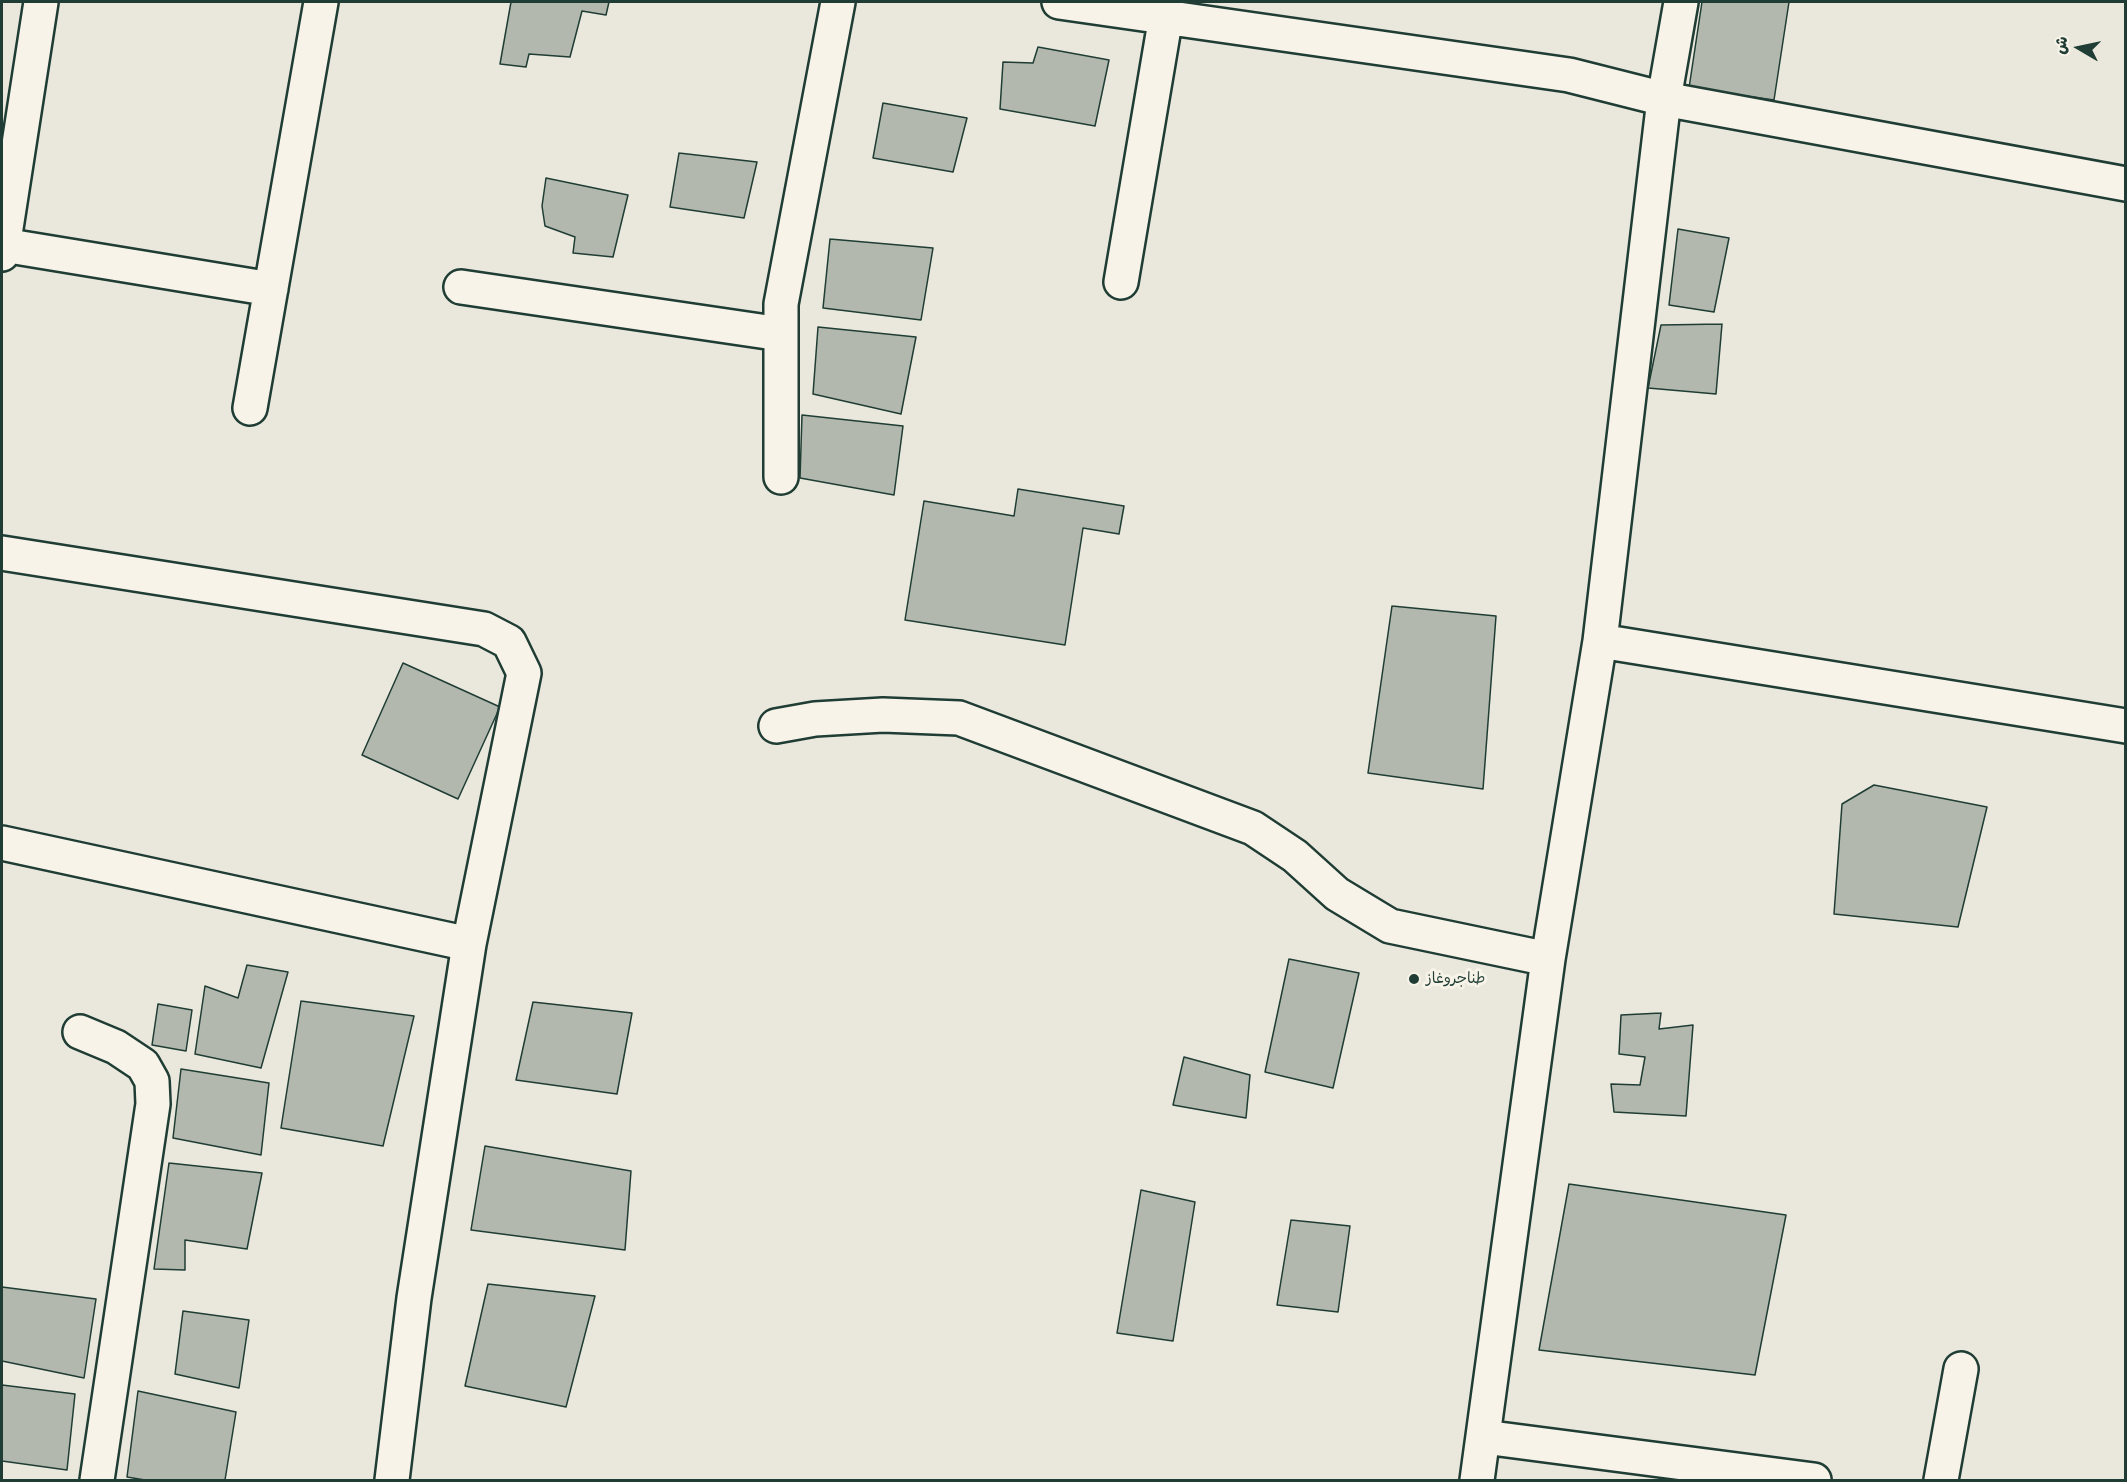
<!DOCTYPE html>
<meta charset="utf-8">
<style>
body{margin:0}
#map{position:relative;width:2127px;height:1482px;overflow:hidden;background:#eae8dd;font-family:Pangolin,"Playpen Sans Arabic",sans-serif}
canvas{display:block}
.frame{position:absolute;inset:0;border:3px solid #1f3d34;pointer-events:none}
.north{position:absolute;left:2049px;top:18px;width:60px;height:60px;-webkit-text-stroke:4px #f7f3e8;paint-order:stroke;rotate:279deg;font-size:16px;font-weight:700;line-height:24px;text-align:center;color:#1f3d34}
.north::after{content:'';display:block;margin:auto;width:21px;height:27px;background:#1f3d34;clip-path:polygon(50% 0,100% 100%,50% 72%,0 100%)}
</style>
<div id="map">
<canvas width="2127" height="1482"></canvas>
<div class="frame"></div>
<div class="north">ش</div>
</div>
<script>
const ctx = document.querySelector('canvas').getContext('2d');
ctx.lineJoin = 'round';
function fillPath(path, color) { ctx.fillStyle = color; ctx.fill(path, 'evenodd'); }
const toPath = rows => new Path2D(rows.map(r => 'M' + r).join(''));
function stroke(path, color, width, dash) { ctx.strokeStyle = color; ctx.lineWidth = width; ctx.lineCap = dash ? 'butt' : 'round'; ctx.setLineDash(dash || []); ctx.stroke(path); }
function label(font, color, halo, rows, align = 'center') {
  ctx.font = font + ' Pangolin,"Playpen Sans Arabic",sans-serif'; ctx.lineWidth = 6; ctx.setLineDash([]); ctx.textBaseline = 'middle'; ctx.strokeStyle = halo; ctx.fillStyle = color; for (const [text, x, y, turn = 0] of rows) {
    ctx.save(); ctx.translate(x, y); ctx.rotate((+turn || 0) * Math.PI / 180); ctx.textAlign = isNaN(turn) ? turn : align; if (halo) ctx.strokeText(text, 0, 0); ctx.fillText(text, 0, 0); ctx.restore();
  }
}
const building = toPath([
 [511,2,609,2,606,15,582,11,570,57,529,54,526,67,500,64,511,2],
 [1702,2,1789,2,1774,100,1689,88,1702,2],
 [1038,47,1109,60,1095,126,1000,109,1003,62,1033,63,1038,47],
 [883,103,967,118,953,172,873,158,883,103],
 [679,153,757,162,744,218,670,207,679,153],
 [546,178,628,195,613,257,573,253,575,237,545,226,542,206,546,178],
 [1678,229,1729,238,1714,312,1669,305,1678,229],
 [830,239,933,248,921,320,823,308,830,239],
 [1722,324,1716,394,1648,388,1661,325,1722,324],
 [818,327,916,337,901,414,813,394,818,327],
 [802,415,903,426,894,495,800,478,802,415],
 [1018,489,1124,506,1119,534,1083,528,1065,645,905,620,924,501,1014,516,1018,489],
 [1392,606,1496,616,1483,789,1368,773,1392,606],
 [403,663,500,707,458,799,362,755,403,663],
 [1874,785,1987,807,1958,927,1834,914,1842,804,1874,785],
 [1289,959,1359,973,1333,1088,1265,1072,1289,959],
 [247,965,288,972,261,1068,195,1054,205,986,238,998,247,965],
 [301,1001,414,1016,383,1146,281,1128,301,1001],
 [533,1002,632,1013,617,1094,516,1080,533,1002],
 [158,1004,192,1010,186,1051,152,1045,158,1004],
 [1661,1013,1659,1029,1693,1025,1686,1116,1614,1112,1611,1084,1640,1085,1645,1057,1619,1054,1621,1015,1661,1013],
 [1184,1057,1250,1075,1246,1118,1173,1105,1184,1057],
 [181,1069,269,1083,261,1155,173,1138,181,1069],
 [485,1146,631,1171,625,1250,471,1230,485,1146],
 [169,1163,262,1173,247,1249,185,1240,185,1270,154,1269,169,1163],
 [1569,1184,1786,1215,1755,1375,1539,1350,1569,1184],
 [1141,1190,1195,1202,1173,1341,1117,1333,1141,1190],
 [1291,1220,1350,1226,1338,1312,1277,1305,1291,1220],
 [488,1284,595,1296,566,1407,465,1386,488,1284],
 [2,1287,96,1299,84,1378,2,1361,2,1287],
 [183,1311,249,1320,239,1388,175,1374,183,1311],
 [2,1385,75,1394,67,1470,2,1461,2,1385],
 [138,1391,236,1412,225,1480,145,1480,127,1477,138,1391]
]);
fillPath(building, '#b2b8ae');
stroke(building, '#1f3d34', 1.5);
const minor = toPath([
 [1059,2,1569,75,1664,99,2126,184],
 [3,245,271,289],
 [2,254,41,2],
 [1121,282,1166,16],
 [461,287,781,334],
 [250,408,321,2],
 [781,477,781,304,838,2],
 [2,553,484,629,509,642,524,673,469,944,414,1298,392,1480],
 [1600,641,2126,726],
 [776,726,815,719,883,715,959,718,1253,828,1295,856,1337,894,1390,926,1548,959],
 [2,843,469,944],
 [80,1032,116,1047,143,1065,152,1081,153,1104,97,1480],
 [1484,1437,1814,1480],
 [1477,1480,1548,959,1600,641,1664,99,1681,2],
 [1941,1480,1961,1369]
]);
stroke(minor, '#1f3d34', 38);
stroke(minor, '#f7f3e8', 33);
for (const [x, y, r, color] of [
 [1414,979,6,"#1f3d34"]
]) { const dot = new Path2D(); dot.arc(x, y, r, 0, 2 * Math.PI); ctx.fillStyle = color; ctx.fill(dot); stroke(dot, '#f7f3e8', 2); }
label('15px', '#1f3d34', '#f7f3e8', [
 ["طناجروغاز",1426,979]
], 'left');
</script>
